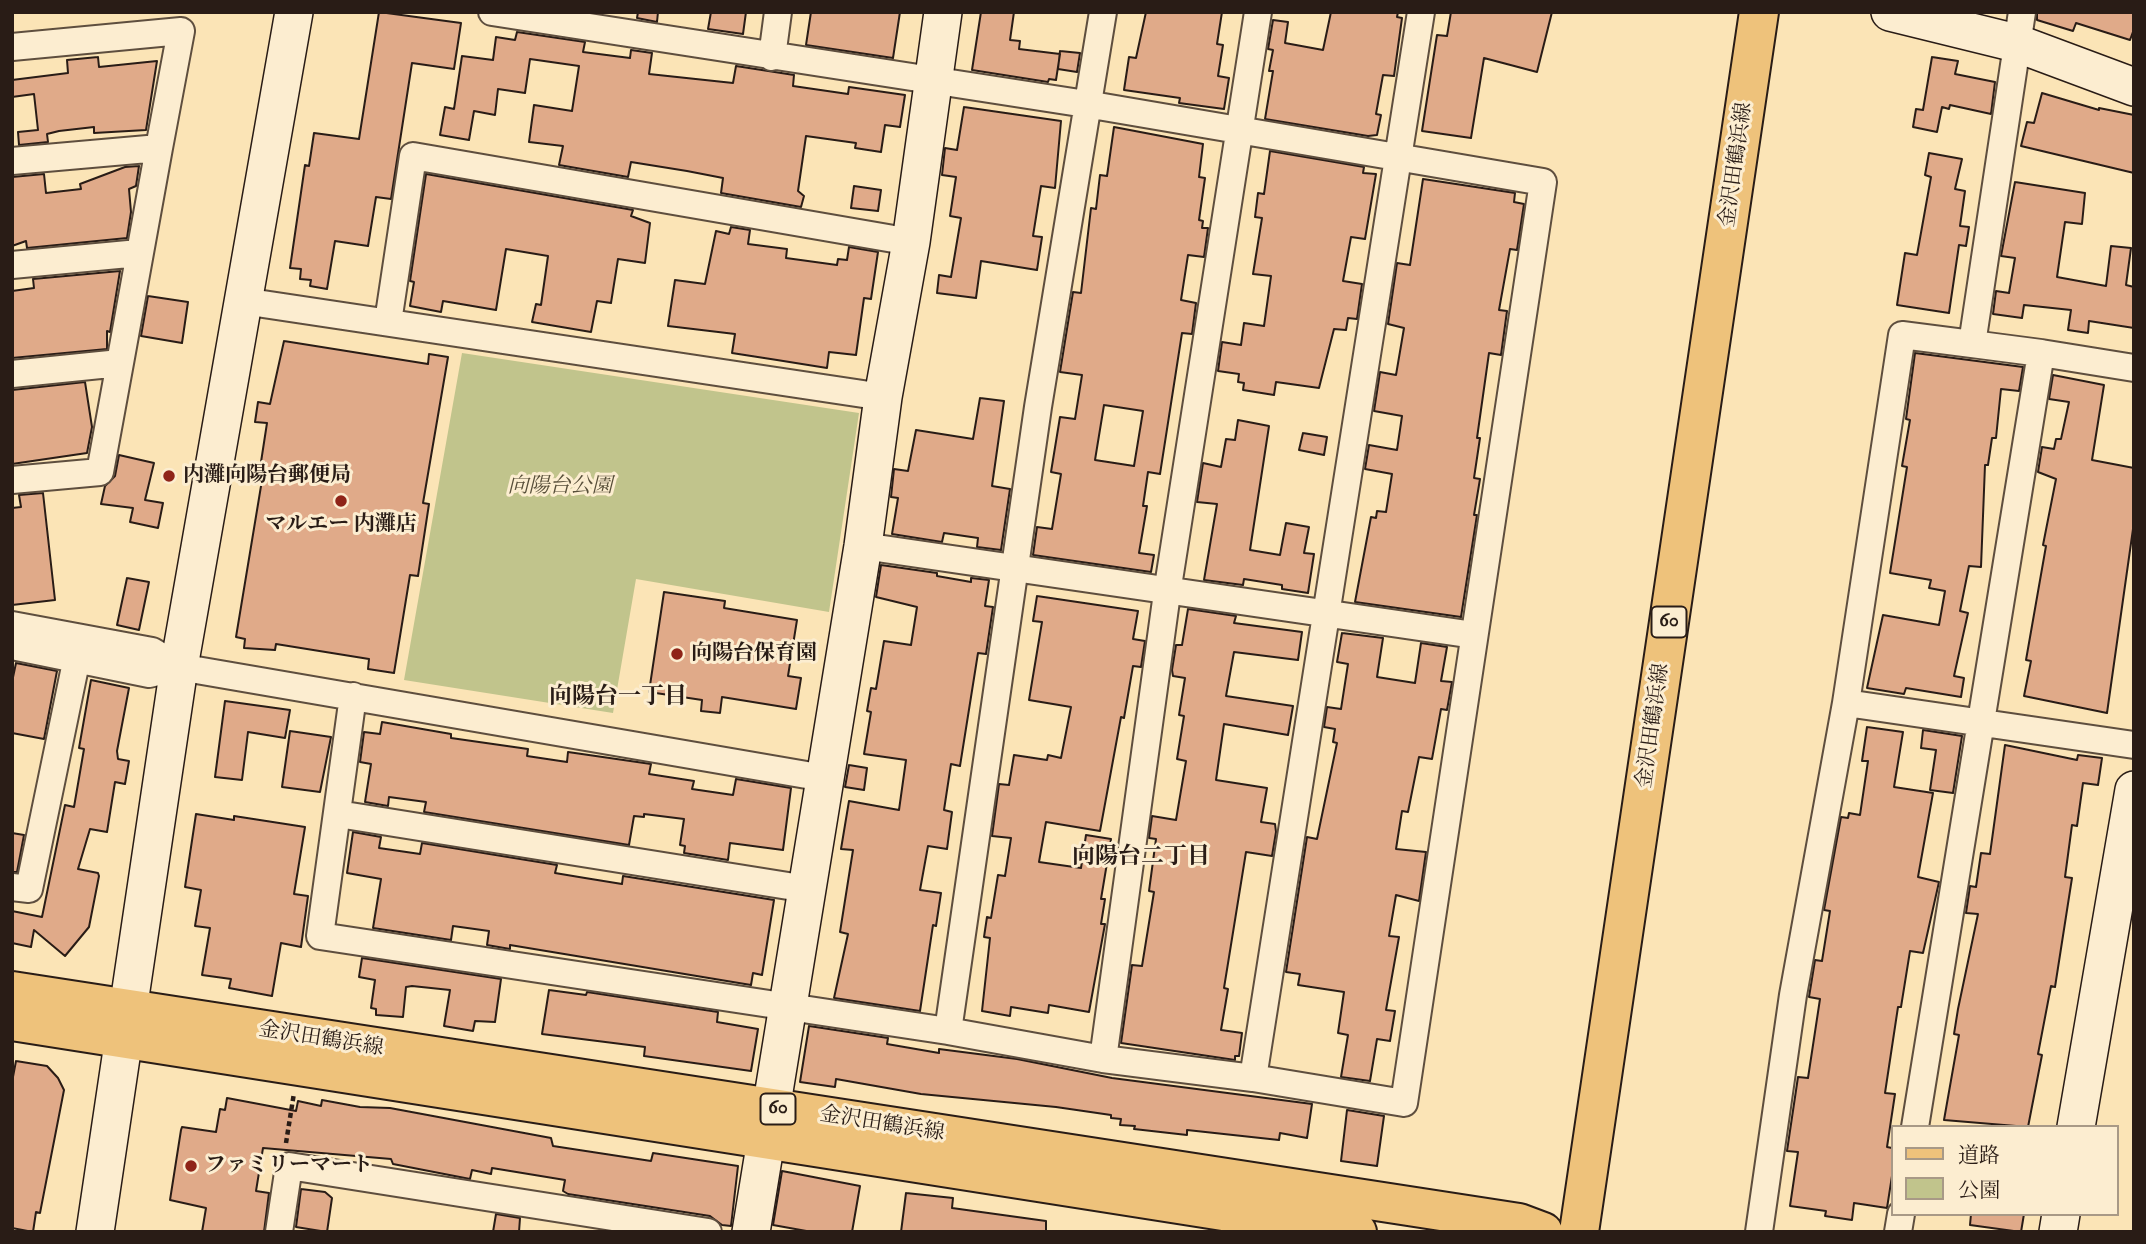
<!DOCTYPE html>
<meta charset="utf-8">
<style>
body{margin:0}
#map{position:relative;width:2146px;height:1244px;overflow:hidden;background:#fbe4b6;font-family:"IM FELL Double Pica","Noto Serif JP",serif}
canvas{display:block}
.frame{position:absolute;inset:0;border:14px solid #291c16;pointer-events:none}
.legend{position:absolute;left:1891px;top:1125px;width:228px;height:91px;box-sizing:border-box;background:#fcedd0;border:2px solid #a89986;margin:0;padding:9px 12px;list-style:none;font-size:21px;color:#291c16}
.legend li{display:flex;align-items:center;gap:14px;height:35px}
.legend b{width:35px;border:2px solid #a89986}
</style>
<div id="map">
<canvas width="2146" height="1244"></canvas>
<div class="frame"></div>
<ul class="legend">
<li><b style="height:9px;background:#eec27b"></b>道路</li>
<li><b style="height:19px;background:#c1c48c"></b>公園</li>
</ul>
</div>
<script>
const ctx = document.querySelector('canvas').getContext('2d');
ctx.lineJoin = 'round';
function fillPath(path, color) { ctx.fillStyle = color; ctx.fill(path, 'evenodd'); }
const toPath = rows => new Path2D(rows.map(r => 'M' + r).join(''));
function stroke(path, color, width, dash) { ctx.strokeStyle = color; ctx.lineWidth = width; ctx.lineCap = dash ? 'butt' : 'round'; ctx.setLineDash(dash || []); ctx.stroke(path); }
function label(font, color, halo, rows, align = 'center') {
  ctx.font = font + ' "IM FELL Double Pica","Noto Serif JP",serif'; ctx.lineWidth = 6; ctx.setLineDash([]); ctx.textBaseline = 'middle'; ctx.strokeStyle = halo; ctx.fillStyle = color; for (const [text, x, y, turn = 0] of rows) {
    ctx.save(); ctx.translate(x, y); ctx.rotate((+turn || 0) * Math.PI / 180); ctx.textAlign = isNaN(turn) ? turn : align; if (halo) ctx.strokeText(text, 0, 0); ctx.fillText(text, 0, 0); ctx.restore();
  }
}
fillPath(toPath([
 [462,353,859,413,829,612,636,579,613,713,404,680]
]), '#c1c48c');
const building = toPath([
 [379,12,461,23,454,69,412,63,391,199,376,197,368,246,335,241,327,289,310,286,311,280,300,279,301,269,290,268,305,165,309,166,314,133,359,139,379,12],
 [638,12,658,12,657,22,637,18,638,12],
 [711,12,746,12,743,34,708,29,711,12],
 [811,12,900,12,893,58,806,45,811,12],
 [981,12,1014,12,1010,40,1020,41,1019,49,1060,54,1056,80,1049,79,1048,82,972,70,981,12],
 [1146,12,1222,12,1217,44,1223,45,1218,76,1229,78,1224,109,1179,103,1180,98,1124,90,1129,57,1136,58,1146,12],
 [1331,12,1398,12,1397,17,1402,18,1394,76,1383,75,1376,114,1381,115,1377,135,1368,136,1265,119,1273,71,1269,71,1273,50,1268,49,1273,20,1288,22,1285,43,1323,50,1331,12],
 [1451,12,1552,12,1537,72,1484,58,1471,138,1422,131,1437,35,1447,36,1451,12],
 [2037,12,2134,12,2134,29,2130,40,2076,23,2073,31,2037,20,2037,12],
 [517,32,585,42,583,52,630,58,631,50,652,53,649,74,733,83,736,66,794,75,793,86,848,94,849,87,905,95,900,127,885,125,881,152,855,148,856,143,806,136,798,191,804,196,801,207,721,193,723,178,687,171,631,162,628,177,559,165,563,146,529,142,534,105,572,111,579,66,530,59,525,93,498,89,495,115,474,111,469,140,440,135,445,107,454,109,462,56,493,60,496,37,515,40,517,32],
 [1060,51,1080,53,1077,72,1058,69,1060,51],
 [98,57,99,67,157,61,146,130,94,133,94,127,59,131,47,134,48,142,19,145,18,132,38,130,34,94,12,97,12,80,68,73,67,60,98,57],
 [1932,57,1958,61,1955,74,1995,82,1991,114,1950,105,1949,109,1942,107,1937,132,1913,127,1916,109,1923,110,1932,57],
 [2042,93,2099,110,2099,108,2134,115,2134,173,2021,146,2027,122,2034,123,2042,93],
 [964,107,1061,121,1055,188,1041,186,1033,236,1042,237,1037,270,981,261,976,298,937,293,939,275,951,277,961,218,950,216,956,177,942,175,945,148,957,150,964,107],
 [1114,127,1203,144,1199,177,1205,178,1199,220,1203,221,1202,228,1208,228,1204,257,1188,255,1181,300,1196,303,1192,334,1182,333,1160,474,1148,472,1143,506,1147,506,1139,553,1154,555,1151,572,1033,555,1037,527,1052,529,1061,474,1051,472,1060,417,1075,419,1082,375,1060,372,1073,292,1081,293,1091,208,1096,209,1100,175,1107,176,1114,127],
 [1104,405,1143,411,1134,466,1095,460,1104,405],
 [1270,151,1364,167,1363,173,1376,174,1365,239,1351,237,1343,281,1362,284,1357,319,1348,318,1346,330,1334,329,1319,388,1276,382,1274,395,1243,390,1244,383,1238,382,1239,374,1218,371,1222,342,1241,345,1244,323,1264,326,1271,276,1253,274,1262,218,1255,217,1258,193,1264,194,1270,151],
 [1929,153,1962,159,1955,189,1965,191,1960,226,1969,227,1966,246,1959,245,1949,313,1897,305,1905,253,1917,255,1931,177,1925,175,1929,153],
 [139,166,136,186,129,189,131,212,127,238,27,248,26,241,12,246,12,177,44,174,46,193,81,189,80,184,125,167,139,166],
 [426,174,633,210,631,216,650,223,645,263,618,259,611,303,597,301,591,332,532,322,536,304,541,305,548,256,506,249,496,310,443,301,441,312,410,306,414,282,410,281,426,174],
 [1423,179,1515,193,1514,202,1524,204,1517,250,1510,249,1499,310,1507,311,1501,355,1489,353,1477,438,1480,438,1474,478,1480,479,1474,515,1477,515,1461,617,1355,602,1371,517,1376,518,1377,511,1386,512,1392,474,1365,469,1369,445,1397,450,1402,416,1374,411,1380,372,1396,375,1404,328,1388,324,1397,263,1410,265,1423,179],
 [2015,182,2085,193,2082,224,2065,222,2057,277,2106,286,2111,246,2131,248,2126,285,2134,287,2134,328,2089,321,2088,333,2068,330,2071,310,2024,305,2022,318,1993,314,1996,291,2009,293,2015,258,2001,256,2015,182],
 [854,186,881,190,878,211,851,208,854,186],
 [731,227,750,230,748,244,787,249,786,258,837,265,838,259,847,260,849,247,878,252,871,299,864,298,856,355,829,352,827,368,777,360,732,353,735,334,668,326,675,280,705,284,716,231,729,234,731,227],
 [120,271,110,332,107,331,107,349,12,358,12,291,34,288,33,279,120,271],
 [148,296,188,302,182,343,141,336,148,296],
 [284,341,428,364,429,354,448,357,423,503,429,504,418,576,410,575,394,673,368,669,369,659,276,644,275,650,244,648,245,639,236,637,265,462,261,462,267,423,255,422,258,402,270,404,284,341],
 [1915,353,2023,367,2019,391,2001,389,1996,438,1992,438,1988,465,1985,465,1981,567,1969,566,1960,611,1968,613,1954,676,1964,678,1961,697,1906,688,1904,694,1867,688,1883,615,1939,625,1945,591,1929,588,1931,580,1890,573,1907,467,1902,466,1910,420,1906,419,1915,353],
 [2053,375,2104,385,2092,460,2134,468,2134,522,2107,713,2024,696,2031,661,2026,660,2046,546,2043,545,2056,479,2038,472,2042,447,2054,449,2056,439,2061,439,2069,402,2049,399,2053,375],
 [85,382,92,427,87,453,12,464,12,390,85,382],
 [980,398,1004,401,992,486,1010,489,1001,550,977,547,978,538,944,533,942,542,892,534,898,498,891,497,894,469,908,471,916,430,973,439,980,398],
 [1238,420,1269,426,1250,550,1280,555,1286,523,1309,527,1304,553,1314,554,1308,593,1282,589,1282,585,1244,579,1243,585,1204,580,1217,504,1197,502,1203,463,1221,467,1226,439,1235,440,1238,420],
 [1303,433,1327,437,1324,455,1299,450,1303,433],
 [119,455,154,463,145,500,163,503,158,528,130,522,133,508,101,504,105,486,115,476,119,455],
 [43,493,55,600,12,605,12,508,21,507,19,495,43,493],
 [881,565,937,573,937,576,971,582,971,578,989,580,985,606,993,607,986,654,978,653,960,766,951,764,944,810,952,812,947,849,928,846,920,890,941,893,936,926,933,925,920,1011,834,998,848,934,840,932,853,850,841,849,849,801,899,810,906,760,864,754,871,712,867,711,871,688,876,689,884,641,911,645,917,607,876,597,881,565],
 [127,578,149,582,139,630,117,625,127,578],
 [664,592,725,601,724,608,797,620,788,676,801,678,796,709,722,697,720,713,701,711,702,700,649,692,664,592],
 [1037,596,1138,611,1133,639,1145,641,1141,667,1133,666,1124,718,1121,717,1100,831,1046,822,1039,862,1081,868,1086,835,1111,839,1101,899,1105,899,1101,924,1105,924,1089,1012,1049,1005,1048,1013,1011,1007,1010,1016,982,1011,990,938,984,937,987,917,991,918,998,875,1005,876,1011,838,992,836,999,784,1009,785,1014,755,1047,760,1048,755,1061,758,1071,707,1029,700,1042,622,1033,621,1037,596],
 [1188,609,1236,616,1234,623,1302,632,1298,660,1234,652,1226,696,1293,706,1288,735,1224,724,1216,780,1267,788,1261,822,1275,824,1276,832,1272,856,1246,852,1224,988,1228,989,1221,1030,1242,1033,1239,1056,1235,1056,1235,1060,1121,1043,1132,965,1142,966,1154,892,1149,891,1156,839,1149,838,1152,816,1176,820,1186,761,1177,759,1184,716,1179,715,1185,678,1173,676,1172,670,1176,645,1182,645,1188,609],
 [1342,633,1383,638,1377,677,1415,683,1421,643,1447,647,1441,681,1452,682,1447,710,1441,709,1432,759,1419,757,1408,812,1402,811,1396,849,1426,852,1419,901,1396,895,1389,936,1399,937,1386,1010,1395,1011,1390,1041,1377,1039,1370,1081,1341,1077,1348,1035,1338,1033,1344,992,1298,985,1300,974,1286,972,1307,837,1317,839,1337,743,1333,742,1335,729,1324,727,1327,707,1341,709,1348,664,1337,662,1342,633],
 [16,663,57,671,44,739,12,733,12,682,16,663],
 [91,680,129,688,117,751,118,759,129,761,125,784,115,782,107,832,90,829,78,869,98,873,99,876,89,927,65,956,34,930,31,947,12,943,12,911,42,917,65,805,74,807,84,749,79,748,91,680],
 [225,701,290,710,285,738,248,732,242,780,215,777,225,701],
 [382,722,451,734,451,738,528,749,527,756,567,762,568,752,651,764,649,774,694,781,692,789,733,795,736,779,791,788,783,850,730,843,728,860,684,853,685,846,680,845,684,819,644,814,644,817,634,816,629,845,424,812,426,802,389,797,388,806,365,802,371,764,360,762,364,732,380,734,382,722],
 [1867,727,1903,732,1894,787,1933,793,1918,877,1939,882,1923,953,1910,951,1901,1007,1898,1007,1885,1093,1895,1094,1887,1147,1892,1148,1892,1176,1887,1208,1854,1203,1852,1220,1825,1216,1826,1211,1790,1206,1798,1152,1787,1151,1798,1077,1808,1078,1820,999,1809,997,1815,960,1822,961,1830,911,1824,910,1841,817,1848,818,1849,813,1860,815,1868,761,1862,761,1867,727],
 [1923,730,1962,736,1953,793,1930,790,1936,750,1921,748,1923,730],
 [290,731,331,737,320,792,282,787,290,731],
 [2005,745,2077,760,2078,755,2102,758,2098,785,2083,783,2077,826,2072,825,2065,877,2072,878,2055,987,2051,986,2038,1054,2042,1055,2028,1127,1944,1120,1959,1035,1954,1034,1958,1009,1978,914,1966,913,1970,886,1976,887,1981,853,1990,854,2005,745],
 [849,765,867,768,864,790,845,787,849,765],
 [196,814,234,820,234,816,305,827,294,894,308,896,301,947,281,943,272,996,229,988,231,979,202,975,210,928,195,926,201,890,185,887,196,814],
 [353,832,381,837,379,848,420,854,422,843,557,865,555,873,585,878,622,884,623,876,774,900,762,975,753,973,751,985,510,945,510,949,487,945,489,931,453,926,451,940,373,928,381,879,347,873,353,832],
 [12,833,24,835,17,872,12,872,12,833],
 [362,958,501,979,495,1022,475,1021,473,1031,444,1026,450,990,412,986,406,987,403,1017,376,1015,376,1009,371,1008,375,980,359,977,362,958],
 [549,990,586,995,587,992,718,1012,717,1022,758,1029,751,1071,644,1056,645,1047,542,1034,549,990],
 [809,1026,888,1038,887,1044,939,1053,939,1049,1017,1059,1112,1078,1312,1104,1307,1138,1280,1133,1279,1140,1187,1130,1187,1135,1134,1129,1135,1126,1120,1125,1121,1119,1111,1118,1111,1115,1056,1107,921,1094,836,1079,835,1087,800,1082,809,1026],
 [16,1061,47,1066,58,1078,64,1090,40,1213,36,1212,33,1232,12,1228,12,1082,16,1061],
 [227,1098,296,1111,298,1101,321,1106,322,1100,360,1107,390,1108,551,1138,553,1146,651,1161,653,1153,738,1166,731,1226,722,1225,710,1216,568,1194,563,1191,565,1180,492,1168,491,1174,472,1170,470,1179,393,1164,391,1159,263,1148,256,1191,269,1193,264,1232,202,1232,206,1208,170,1200,181,1130,182,1127,216,1132,220,1109,225,1110,227,1098],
 [1347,1110,1384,1116,1377,1166,1341,1161,1347,1110],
 [782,1171,860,1186,852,1232,812,1232,773,1225,782,1171],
 [301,1189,325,1192,332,1198,327,1232,296,1227,301,1189],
 [906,1193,953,1198,952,1208,1046,1221,1046,1232,901,1232,906,1193],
 [496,1214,520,1218,519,1232,493,1232,496,1214],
 [1971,1214,2024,1214,2021,1232,1970,1225,1971,1214]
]);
fillPath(building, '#e0aa89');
stroke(building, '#291c16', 2);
const street = toPath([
 [12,47,181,31,159,148,12,161],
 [772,57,778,12],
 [12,265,139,253],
 [243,301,883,397],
 [388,322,413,156,911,242],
 [1972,344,2041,353],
 [120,363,159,148],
 [12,374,120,363,100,472,12,480],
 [863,546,1474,635],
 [12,625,152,651,179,667,824,778],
 [12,646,149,674,179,667],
 [353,696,320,936,948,1031,1103,1059,1253,1078,1404,1103,1543,182,1086,104,492,12],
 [1846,703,1902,335,1972,344,2022,12],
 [338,814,807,889],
 [12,887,29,889,81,638],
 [948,1031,1038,407,1103,12],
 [1103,1059,1167,593,1258,12],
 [1253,1078,1421,12],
 [1915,1127,2041,353,2134,368],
 [279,1232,289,1166,708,1232],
 [1759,1232,1793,995,1846,703,2134,745],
 [1898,1232,1901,1214]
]);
const secondary = toPath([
 [1890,12,2016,43,2134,87],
 [2076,1127,2134,790],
 [95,1232,179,667,294,12],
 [751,1232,863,546,883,397,911,242,943,12],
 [2058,1232,2061,1214]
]);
const primary = toPath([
 [12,991,1519,1223,1543,1232],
 [12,1021,1357,1232],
 [1579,1232,1759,12]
]);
stroke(street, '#5e4e3e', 30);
stroke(secondary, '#291c16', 40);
stroke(primary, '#291c16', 42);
stroke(toPath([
 [286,1143,294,1093]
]), '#291c16', 4.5, [5, 3.5]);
stroke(street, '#fcedd0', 26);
stroke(secondary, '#fcedd0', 37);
stroke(primary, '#eec27b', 38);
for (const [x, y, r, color] of [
 [169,476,7,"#8f2418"],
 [341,501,7,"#8f2418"],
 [677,654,7,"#8f2418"],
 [191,1166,7,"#8f2418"]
]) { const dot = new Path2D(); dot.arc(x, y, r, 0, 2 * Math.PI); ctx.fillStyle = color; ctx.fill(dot); stroke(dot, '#fcedd0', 2.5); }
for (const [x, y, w] of [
 [1669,622,35],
 [778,1109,35]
]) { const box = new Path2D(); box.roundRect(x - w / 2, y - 15.5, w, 31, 5); ctx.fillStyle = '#fcedd0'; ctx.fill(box); stroke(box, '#291c16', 2); }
label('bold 19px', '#291c16', null, [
 ["60",1669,622],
 ["60",778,1109]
]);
label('21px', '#291c16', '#fcedd0', [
 ["金沢田鶴浜線",1737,165,-82],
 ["金沢田鶴浜線",1654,726,-82],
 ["金沢田鶴浜線",321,1040,9],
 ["金沢田鶴浜線",882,1125,9]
]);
label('bold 21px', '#291c16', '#fcedd0', [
 ["内灘向陽台郵便局",183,476],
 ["マルエー 内灘店",341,525,"center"],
 ["向陽台保育園",691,654],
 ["ファミリーマート",205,1166]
], 'left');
label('italic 21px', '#574e39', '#fcedd0', [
 ["向陽台公園",560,487]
]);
label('bold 23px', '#291c16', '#fcedd0', [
 ["向陽台一丁目",618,698],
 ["向陽台二丁目",1141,858]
]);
</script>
